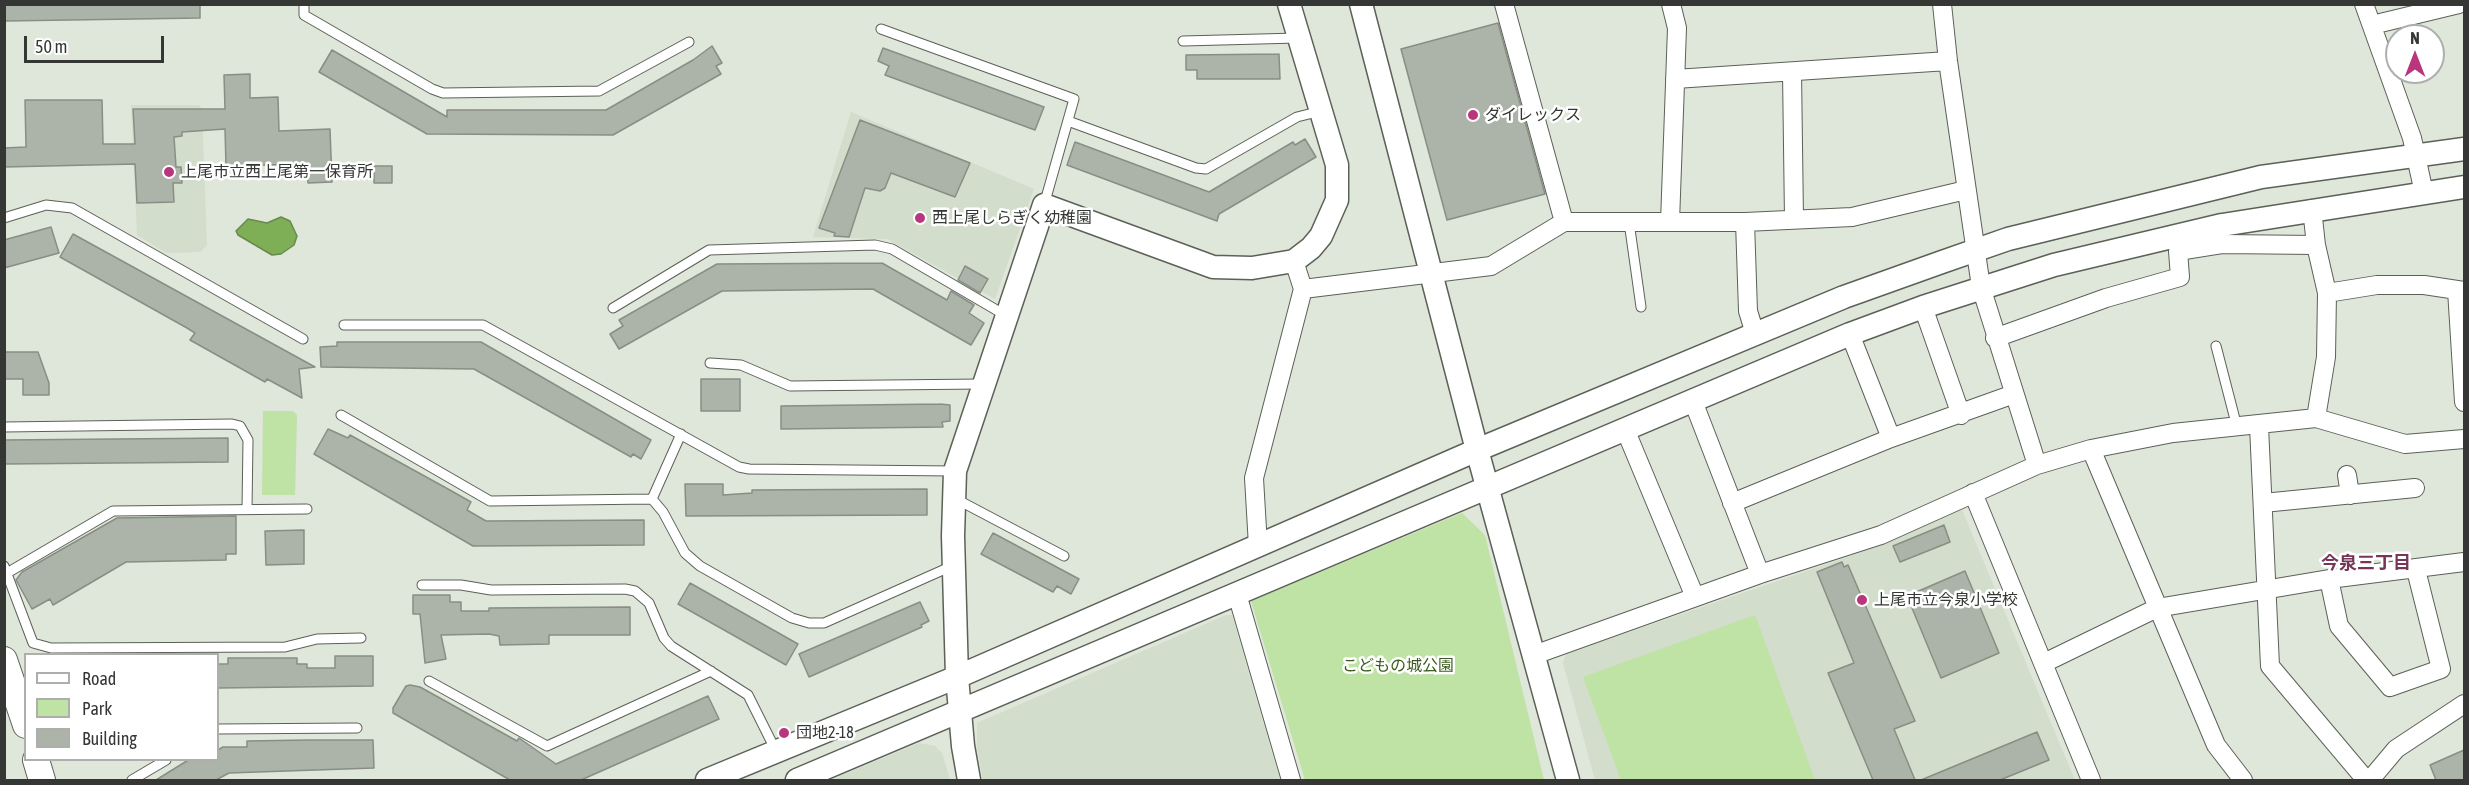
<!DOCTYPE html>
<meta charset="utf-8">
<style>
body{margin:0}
#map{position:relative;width:2469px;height:785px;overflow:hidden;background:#dfe6da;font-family:"Asap Condensed",sans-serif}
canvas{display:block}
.frame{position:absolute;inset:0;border:6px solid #343733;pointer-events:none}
.legend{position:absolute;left:24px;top:653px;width:195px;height:108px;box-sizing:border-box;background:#fff;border:2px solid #aeafad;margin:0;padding:8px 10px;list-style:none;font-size:18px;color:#343733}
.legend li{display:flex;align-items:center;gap:12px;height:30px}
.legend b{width:30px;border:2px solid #aeafad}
.north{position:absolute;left:2385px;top:24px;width:60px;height:60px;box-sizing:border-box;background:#fff;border:2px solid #aeafad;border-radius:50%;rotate:0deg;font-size:16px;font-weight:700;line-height:24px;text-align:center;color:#343733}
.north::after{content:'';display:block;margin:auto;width:21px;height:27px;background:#ba367c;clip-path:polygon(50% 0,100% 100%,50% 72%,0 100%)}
.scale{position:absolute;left:24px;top:36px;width:140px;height:27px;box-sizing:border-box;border:3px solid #343733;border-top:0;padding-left:8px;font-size:18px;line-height:21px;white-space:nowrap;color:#343733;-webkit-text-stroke:4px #fff;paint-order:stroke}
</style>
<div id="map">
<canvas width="2469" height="785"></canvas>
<div class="frame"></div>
<ul class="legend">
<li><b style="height:8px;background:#fff"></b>Road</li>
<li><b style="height:16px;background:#bfe2a5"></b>Park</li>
<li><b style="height:16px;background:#acb3a8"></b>Building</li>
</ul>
<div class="north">N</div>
<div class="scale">50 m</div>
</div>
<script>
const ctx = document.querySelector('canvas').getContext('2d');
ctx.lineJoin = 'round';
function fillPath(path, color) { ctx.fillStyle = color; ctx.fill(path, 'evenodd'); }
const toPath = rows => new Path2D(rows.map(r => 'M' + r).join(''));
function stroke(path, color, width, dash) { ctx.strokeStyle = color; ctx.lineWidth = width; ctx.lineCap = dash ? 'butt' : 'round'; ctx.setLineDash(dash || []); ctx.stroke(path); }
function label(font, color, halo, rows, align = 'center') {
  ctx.font = font + ' "Asap Condensed","Noto Sans JP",sans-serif'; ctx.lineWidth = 5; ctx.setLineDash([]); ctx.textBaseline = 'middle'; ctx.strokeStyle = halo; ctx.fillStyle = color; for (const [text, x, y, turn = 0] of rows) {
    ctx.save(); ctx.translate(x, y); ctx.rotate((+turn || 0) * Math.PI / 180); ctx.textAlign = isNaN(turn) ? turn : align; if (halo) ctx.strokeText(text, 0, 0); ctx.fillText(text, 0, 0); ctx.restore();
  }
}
fillPath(toPath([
 [131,105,199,105,202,109,207,245,200,252,166,253,137,235],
 [851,112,1034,189,995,299,887,239,813,237],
 [1962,510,2075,780,1595,780,1563,663,1566,654,1882,545],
 [1226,615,1232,615,1280,780,983,780,977,748,977,723],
 [919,743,935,746,942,753,950,780,831,780]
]), '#d2ddcb');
fillPath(toPath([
 [263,411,293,411,297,415,295,495,262,495],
 [1462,513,1485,535,1544,780,1305,780,1251,601],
 [1755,615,1815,780,1621,780,1583,677]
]), '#bfe2a5');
const water = toPath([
 [281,217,290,221,297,236,294,245,281,254,272,255,238,235,236,231,248,219,267,223,281,217]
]);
fillPath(water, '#7eae56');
stroke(water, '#688a4c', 1.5);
const building = toPath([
 [4,4,200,4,200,18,4,21,4,4],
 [1498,23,1545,194,1447,220,1401,49,1498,23],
 [712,46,722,63,716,66,721,74,613,135,427,134,319,72,332,50,447,117,447,110,606,110,693,60,712,46],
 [883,48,1044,107,1035,130,885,75,889,66,878,61,883,48],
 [1279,54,1280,79,1197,79,1197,70,1186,70,1186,55,1279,54],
 [250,74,250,98,278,97,279,131,330,129,332,182,308,183,307,164,226,166,225,129,182,132,182,136,174,137,176,167,181,167,182,183,173,183,174,202,137,203,135,164,4,167,4,148,26,147,25,100,102,100,103,144,135,144,133,109,225,109,224,75,250,74],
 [860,120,970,163,955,197,891,173,885,188,880,191,865,188,849,237,834,236,835,233,819,228,860,120],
 [1305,139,1316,157,1219,214,1217,221,1067,165,1075,142,1209,192,1293,142,1295,145,1305,139],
 [374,166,392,166,392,183,374,183,374,166],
 [51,227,59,253,4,268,4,240,51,227],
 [73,234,315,367,299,369,302,398,267,379,265,382,190,340,195,333,187,328,60,257,73,234],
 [882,263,947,300,951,291,974,305,969,313,984,323,971,345,873,289,722,291,619,349,610,334,623,326,619,320,717,264,882,263],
 [965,266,988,279,980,293,958,280,965,266],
 [337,342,481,342,651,440,641,459,633,454,631,457,474,369,321,367,320,347,337,346,337,342],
 [4,352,38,352,49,383,49,395,23,395,23,379,4,379,4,352],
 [701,379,740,379,740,411,701,411,701,379],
 [940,404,950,405,950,421,942,422,943,427,781,429,781,406,940,404],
 [328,429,348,438,350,435,448,489,471,502,467,510,486,521,644,520,644,545,473,546,314,454,328,429],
 [228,438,228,462,4,464,4,440,228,438],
 [685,484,723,484,723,495,752,493,752,490,927,489,927,515,686,516,685,484],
 [236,516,236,554,226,554,226,560,126,562,53,605,50,599,32,609,16,580,22,572,117,518,236,516],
 [1944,525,1950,542,1900,562,1893,546,1944,525],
 [304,530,304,564,266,565,265,531,304,530],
 [993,533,1079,579,1071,594,1057,586,1053,592,981,554,993,533],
 [1842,562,1844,567,1848,565,1915,721,1894,729,1915,780,1873,780,1828,673,1854,663,1817,572,1842,562],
 [1965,571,1999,653,1941,678,1907,596,1965,571],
 [690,583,798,644,786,665,678,604,690,583],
 [413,595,450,595,450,602,461,602,461,611,489,611,489,608,630,607,630,635,549,635,549,644,500,645,499,636,489,634,441,635,446,659,425,663,420,614,413,614,413,595],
 [920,602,929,621,921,625,922,627,809,677,799,654,920,602],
 [335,656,373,656,373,686,218,688,218,664,228,664,228,658,297,658,297,664,307,664,307,668,335,668,335,656],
 [410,685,420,687,517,741,519,738,556,764,708,696,719,719,581,780,510,780,393,713,393,708,406,686,410,685],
 [2037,732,2049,760,2000,780,1921,780,2037,732],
 [308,740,373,740,374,768,229,773,216,780,156,780,190,759,218,759,218,750,223,747,247,747,247,741,308,740],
 [2464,750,2464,780,2436,780,2430,765,2464,750]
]);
fillPath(building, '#acb3a8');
stroke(building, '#888e84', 1.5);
const service = toPath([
 [304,4,304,15,432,89,443,93,599,91,689,42],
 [881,29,1074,99,1044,205],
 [1183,41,1298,38],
 [1068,121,1196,168,1206,169,1297,117,1321,111],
 [4,218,46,205,72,208,303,339],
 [1629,222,1641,307],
 [613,308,709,250,875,245,892,249,1005,315],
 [344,325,483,325,739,467,749,469,955,471],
 [2216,346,2237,427],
 [710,363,741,365,790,386,982,384],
 [341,415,490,501,652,499],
 [4,427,232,424,240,426,248,440,247,509],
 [681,434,652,499,663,512,685,553,700,566,792,618,809,623,824,623,952,566],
 [956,499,1064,556],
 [4,566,33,643,51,648,285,647,317,639,361,638],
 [7,573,113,511,307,509],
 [422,585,461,585,491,590,625,589,635,591,649,603,664,638,671,646,748,695,776,751],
 [429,681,547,746,711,671],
 [218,729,357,728],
 [132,780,166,760]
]);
const minor = toPath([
 [1504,4,1564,222],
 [1942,4,1948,61,1981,287,2037,465],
 [2364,4,2412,138,2424,193],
 [2372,25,2459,4],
 [1792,72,1794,219],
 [1675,79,1948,61],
 [2312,209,2316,245,2327,293,2326,357,2316,418],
 [1670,222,1677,28,1671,4],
 [1745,222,1748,311,1755,334],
 [1303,289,1491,266,1564,222,1745,222,1852,217,1966,190],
 [2457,290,2464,402],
 [2327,293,2377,285,2424,285,2464,291],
 [1923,307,1961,415],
 [1850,334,1891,438],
 [1995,338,2106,298,2180,277,2178,251,2222,244,2316,245],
 [1693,401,1760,574],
 [2259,426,2270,666,2366,780],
 [1625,429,1695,597],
 [2091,449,2216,745,2243,780],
 [2347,475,2350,495],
 [1973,493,2091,780],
 [1732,503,1891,438,2014,394],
 [2263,503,2415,488],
 [1258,546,1254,478,1303,289,1294,261],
 [2329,579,2339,626,2390,687,2441,669,2416,570],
 [1237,594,1291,780],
 [1534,655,1760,574,1881,535,2037,465,2091,449,2173,433,2316,418,2405,444,2464,439],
 [2044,663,2157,608,2329,579,2464,562],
 [2370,780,2396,749,2464,704]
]);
const tertiary = toPath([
 [1361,4,1477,450,1568,780],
 [707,780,957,677,1477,450,1844,297,1942,262,2008,239,2261,177,2464,149],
 [797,780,1850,334,1923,307,2054,265,2222,225,2464,187],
 [969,780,963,746,957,677,953,536,955,471,1044,205,1213,267,1252,268,1294,261,1311,248,1321,236,1337,200,1337,165,1289,4]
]);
const secondary = toPath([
 [4,660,26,725],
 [36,760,42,780]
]);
stroke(service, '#5b6157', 11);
stroke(minor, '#5b6157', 20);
stroke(tertiary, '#5b6157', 25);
stroke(secondary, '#5b6157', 28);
stroke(service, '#fff', 9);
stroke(minor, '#fff', 18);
stroke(tertiary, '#fff', 22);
stroke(secondary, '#fff', 26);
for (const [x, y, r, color] of [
 [1473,115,6,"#ba367c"],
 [169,172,6,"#ba367c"],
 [920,218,6,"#ba367c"],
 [1862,600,6,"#ba367c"],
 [784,733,6,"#ba367c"]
]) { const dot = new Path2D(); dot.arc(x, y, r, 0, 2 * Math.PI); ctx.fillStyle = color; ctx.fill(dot); stroke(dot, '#fff', 2); }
label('16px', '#343733', '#fff', [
 ["ダイレックス",1485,115],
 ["上尾市立西上尾第一保育所",181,172],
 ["西上尾しらぎく幼稚園",932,218],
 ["上尾市立今泉小学校",1874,600],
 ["団地2-18",796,733]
], 'left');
label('16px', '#3c5c1f', '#fff', [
 ["こどもの城公園",1398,666]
]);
label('bold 18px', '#783656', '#fff', [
 ["今泉三丁目",2366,563]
]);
</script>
